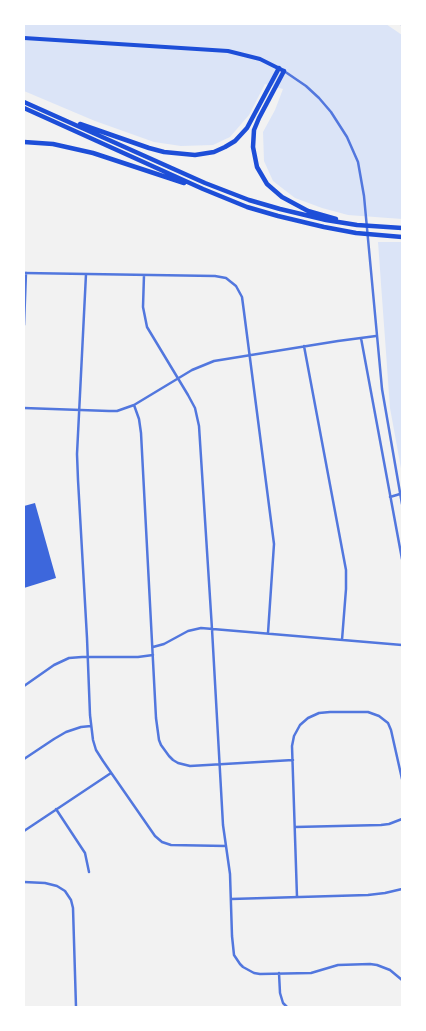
<!DOCTYPE html>
<style>
body{margin:0}
#map{position:relative;width:426px;height:1031px;overflow:hidden;background:#f2f2f2;font-family:Montserrat,sans-serif}
canvas{display:block}
.frame{position:absolute;inset:0;border:25px solid #fff;pointer-events:none}
</style>
<div id="map">
<canvas width="426" height="1031"></canvas>
<div class="frame"></div>
</div>
<script>
const ctx = document.querySelector('canvas').getContext('2d');
ctx.lineJoin = 'round';
function fillPath(path, color) { ctx.fillStyle = color; ctx.fill(path, 'evenodd'); }
const toPath = rows => new Path2D(rows.map(r => 'M' + r).join(''));
function stroke(path, color, width, dash) { ctx.strokeStyle = color; ctx.lineWidth = width; ctx.lineCap = dash ? 'butt' : 'round'; ctx.setLineDash(dash || []); ctx.stroke(path); }
fillPath(toPath([
 [24,24,386,24,402,35,402,219,348,215,322,208,295,198,273,181,264,161,263,132,275,110,283,89,265,84,249,115,230,137,213,145,181,146,154,142,95,121,24,91],
 [378,242,402,242,402,474,390,408]
]), '#dbe4f7');
fillPath(toPath([
 [35,503,56,578,24,588,24,506]
]), '#3d67dc');
stroke(toPath([
 [24,273,215,276,226,278,236,286,242,297,244,312,274,544,268,633],
 [86,274,77,454,78,480,87,638,90,715,93,740,96,750,103,761,155,836,162,842,171,845,226,846],
 [144,275,143,307,147,327,188,395,195,408,199,426,212,629,223,825,230,874,232,936,234,955,240,964,243,967,254,973,260,974,311,973,338,965,370,964,377,965,390,970,402,980],
 [24,325,26,273],
 [361,338,402,559],
 [304,346,346,570,346,589,342,640],
 [134,405,139,419,141,433,156,718,159,740,161,745,169,756,173,760,178,763,190,766,293,760],
 [24,408,109,411,117,411,134,405,192,370,214,361,338,341,376,336],
 [390,497,400,494],
 [153,647,164,644,188,631,201,628,402,645],
 [24,686,54,665,69,658,82,657,138,657,153,655],
 [24,759,54,739,66,732,81,727,91,726],
 [56,809,85,853,89,872],
 [295,827,381,825,389,824,402,819],
 [24,831,111,773],
 [24,882,45,883,57,886,65,891,71,900,73,908,76,1007],
 [297,897,292,746,294,736,300,725,308,718,319,713,330,712,368,712,379,716,388,723,391,730,402,779],
 [231,899,368,895,385,893,402,889],
 [279,973,280,993,283,1003,287,1007]
]), '#5277de', 2.5);
stroke(toPath([
 [284,71,306,86,319,98,331,112,347,137,358,162,364,196,382,389,402,504]
]), '#5277de', 2.5);
stroke(toPath([
 [24,38,228,51,260,59,284,71]
]), '#1d4ed8', 4);
stroke(toPath([
 [284,71,259,118,254,130,253,147,257,167,267,184,282,197,308,211,336,219],
 [24,102,205,183,249,200,280,209,326,220,357,225,402,228],
 [24,108,203,189,247,207,278,216,324,227,356,233,402,237],
 [80,124,149,148,164,152,195,155,214,152,225,147,235,141,247,128,279,68],
 [24,142,53,144,93,153,184,183]
]), '#1d4ed8', 4.5);
stroke(toPath([
 [398,24,402,25]
]), '#7290e2', 1);
</script>
